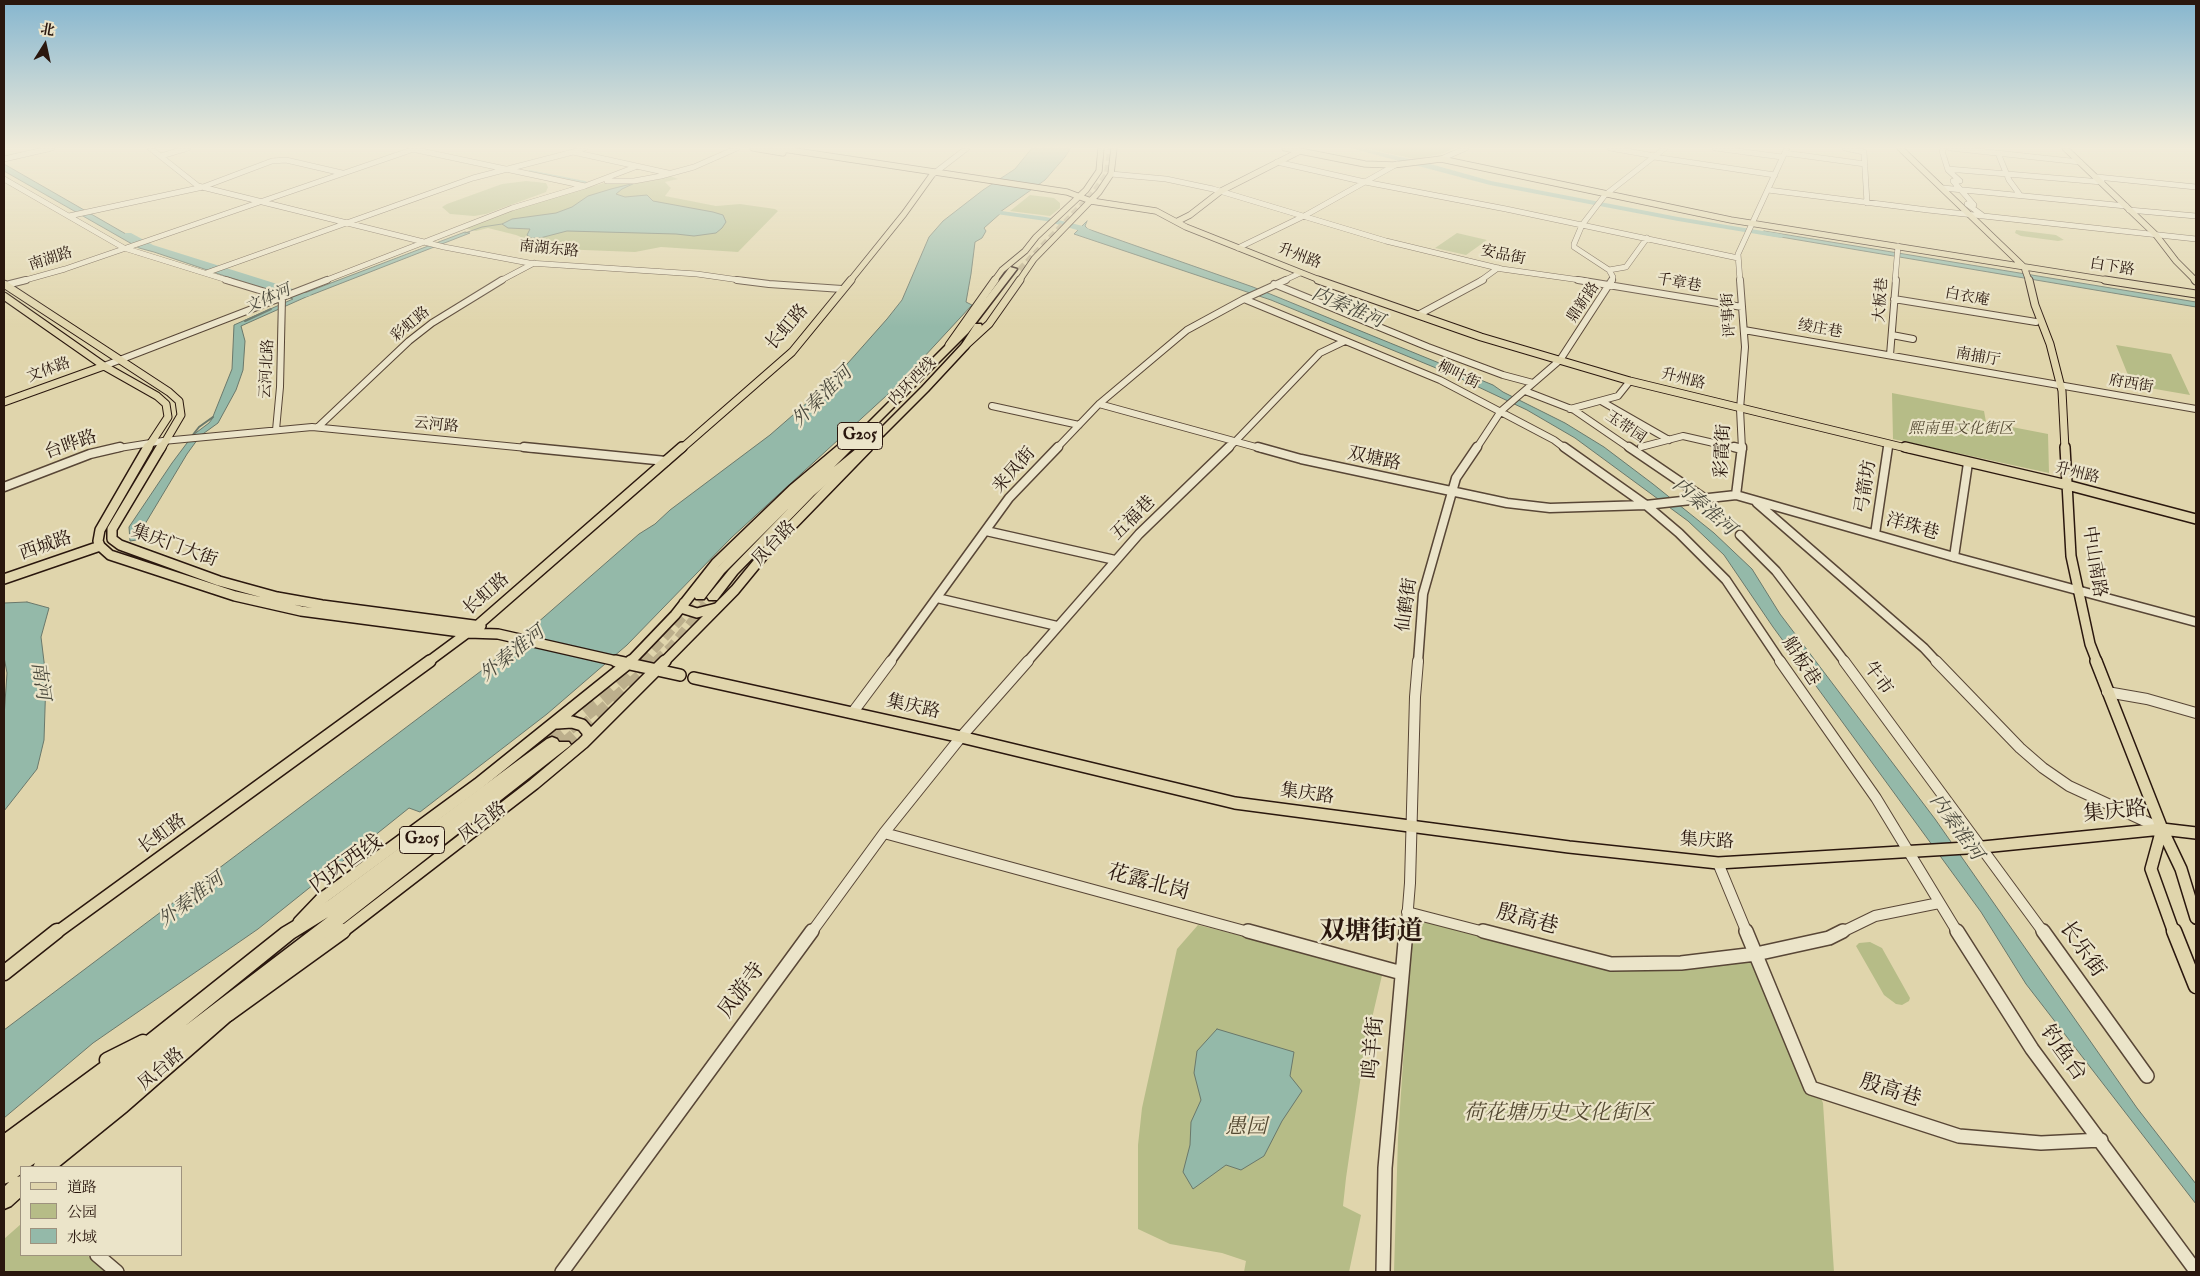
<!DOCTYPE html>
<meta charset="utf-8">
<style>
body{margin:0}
#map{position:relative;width:2200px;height:1276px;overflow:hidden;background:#e0d5ac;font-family:"IM FELL English","Noto Serif SC",serif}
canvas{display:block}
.frame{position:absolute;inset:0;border:5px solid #2a170e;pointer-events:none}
.legend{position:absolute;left:20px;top:1166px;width:162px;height:90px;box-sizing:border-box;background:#ebe4c9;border:1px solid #9e927e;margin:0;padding:6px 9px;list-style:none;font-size:15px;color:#2a170e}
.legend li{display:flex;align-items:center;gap:10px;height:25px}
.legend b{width:25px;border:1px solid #9e927e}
.north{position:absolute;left:20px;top:20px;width:50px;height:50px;-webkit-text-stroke:4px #ebe4c9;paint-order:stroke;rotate:10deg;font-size:14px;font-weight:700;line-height:20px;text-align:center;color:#2a170e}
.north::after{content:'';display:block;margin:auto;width:18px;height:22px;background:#2a170e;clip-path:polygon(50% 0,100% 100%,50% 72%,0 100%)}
</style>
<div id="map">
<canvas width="2200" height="1276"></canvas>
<div class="frame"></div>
<ul class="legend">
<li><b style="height:6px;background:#e0d5ac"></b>道路</li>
<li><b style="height:14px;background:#b6bc87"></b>公园</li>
<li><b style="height:14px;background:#94b9a9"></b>水域</li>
</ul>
<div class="north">北</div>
</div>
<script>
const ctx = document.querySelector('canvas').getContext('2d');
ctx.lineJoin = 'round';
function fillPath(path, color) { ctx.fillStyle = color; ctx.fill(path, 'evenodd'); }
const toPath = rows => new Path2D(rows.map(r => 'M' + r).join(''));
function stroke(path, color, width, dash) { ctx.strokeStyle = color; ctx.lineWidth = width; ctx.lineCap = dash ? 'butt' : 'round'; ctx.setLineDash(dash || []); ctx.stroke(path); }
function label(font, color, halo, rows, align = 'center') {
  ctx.font = font + ' "IM FELL English","Noto Serif SC",serif'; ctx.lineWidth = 4.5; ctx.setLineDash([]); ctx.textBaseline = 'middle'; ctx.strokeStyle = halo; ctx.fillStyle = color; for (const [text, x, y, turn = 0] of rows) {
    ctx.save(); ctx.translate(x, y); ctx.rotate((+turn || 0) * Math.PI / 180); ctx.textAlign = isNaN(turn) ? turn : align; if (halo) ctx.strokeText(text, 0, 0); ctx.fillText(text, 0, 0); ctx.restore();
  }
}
fillPath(toPath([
 [1363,148,1456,148,1441,154,1415,159],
 [668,175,678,179,665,182,671,188,665,196,716,206,740,204,775,209,778,211,738,252,661,247,635,252,533,248,538,244,516,235,488,228,476,231,463,228,514,209,604,183],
 [526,181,546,183,548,187,546,192,486,214,474,216,450,214,442,207,447,204,502,184],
 [1030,195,1054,198,1060,203,1060,208,1050,216,1010,211],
 [2016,230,2056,235,2064,240,2058,241,2021,236,2015,233],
 [1457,233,1487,240,1466,255,1435,248],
 [2116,345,2171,354,2190,395,2132,385],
 [1892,393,1984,411,1986,422,2048,434,2049,473,1893,439],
 [1420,921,1611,964,1763,959,1823,1103,1834,1272,1394,1272,1398,1138,1412,928],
 [1198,925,1383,971,1365,1048,1346,1178,1343,1206,1361,1215,1349,1272,1244,1272,1246,1261,1222,1253,1170,1244,1138,1229,1138,1145,1142,1108,1177,949],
 [1870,942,1882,948,1910,998,1909,1001,1902,1005,1896,1004,1884,995,1856,946,1859,943],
 [21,1224,21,1255,87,1255,107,1272,4,1272,4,1239]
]), '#b6bc87');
const water = toPath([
 [1032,148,1071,148,1065,157,1045,180,1000,212,1002,212,984,228,986,231,982,238,975,242,971,274,966,302,972,305,898,385,731,538,627,645,547,714,420,812,409,808,258,929,93,1043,4,1118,4,1030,489,665,639,534,655,524,670,510,770,435,832,381,887,319,902,300,929,237,943,221,983,190,1015,169,1032,148],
 [4,164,152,249,302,294,465,232,470,233,306,297,241,326,245,341,243,370,236,390,218,423,200,436,187,454,142,529,141,535,137,540,130,541,129,527,172,463,193,435,209,423,212,419,232,369,234,325,293,299,154,252,139,248,4,171,4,164],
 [635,183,622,189,616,194,625,197,647,195,653,201,713,212,723,215,726,222,722,228,716,233,694,236,676,234,567,231,540,238,531,238,527,235,530,229,508,228,502,224,512,219,556,213,572,207,588,196,611,189,635,183],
 [1087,221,1085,226,1088,229,1253,287,1493,385,1503,392,1565,423,1604,447,1653,484,1714,533,1752,569,1780,614,1935,819,2137,1108,2196,1184,2196,1204,2026,984,1981,912,1773,627,1724,555,1688,521,1575,438,1527,410,1453,375,1271,300,1074,234,1087,221],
 [1764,231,2196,302,2196,307,1763,234,1764,231],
 [27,602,49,608,41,637,46,678,44,740,37,769,4,811,4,717,7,673,4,657,4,603,27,602],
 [1217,1029,1294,1052,1290,1076,1302,1091,1282,1121,1264,1156,1241,1170,1226,1165,1193,1189,1183,1172,1190,1145,1191,1122,1201,1100,1194,1073,1197,1051,1217,1029]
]);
fillPath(water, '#94b9a9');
stroke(water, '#6a786b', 1);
stroke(toPath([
 [465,233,482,227,502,224]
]), '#6a786b', 1);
stroke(toPath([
 [245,321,271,309],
 [192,436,199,427,213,417]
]), '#6a786b', 2);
fillPath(toPath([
 [1350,148,1362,148,1427,163,1491,181,1678,217,1781,234,1785,236,1781,238,1678,221,1490,185,1350,148],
 [529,170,585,181,589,183,585,185,532,174,529,174,529,170],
 [979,208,1046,217,1083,226,1101,236,1097,238,1077,230,1046,221,982,212,979,212,979,208],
 [125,233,131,233,153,245,312,295,305,297,147,249,125,237,125,233]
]), '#94b9a9');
stroke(toPath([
 [1020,270,1093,194,1107,175,1111,148]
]), '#bcaf8c', 7, [7, 4]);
stroke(toPath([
 [642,662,700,596],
 [656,662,672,647,713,597]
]), '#bcaf8c', 11, [11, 5.5]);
stroke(toPath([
 [552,742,607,697,643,661],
 [564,745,658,661]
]), '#bcaf8c', 14, [14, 8]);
const minorFar4 = toPath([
 [150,148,198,186,444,247,529,263,697,274,746,281],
 [585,148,573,152,668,173],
 [1610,148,1655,156],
 [1715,148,1782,157],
 [1845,148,1864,152,1867,203],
 [1944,148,1942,151,1948,170,1960,181,1953,181,1974,205,1967,204,1982,215],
 [1950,148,2080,162],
 [412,149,585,186],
 [1785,153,1865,164],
 [1998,153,2009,180,2020,195],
 [161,156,188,148],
 [1654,157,1775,175],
 [4,159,52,148],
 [1441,159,1466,148],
 [1277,162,1365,182,1506,209,1738,258],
 [1948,169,2102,182],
 [1111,174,1166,179,1213,189,1386,241,1502,269,1587,281],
 [932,175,967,148],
 [2097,177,2196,187],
 [4,179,124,248,230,281],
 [607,181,634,181,661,176,694,167,737,148],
 [1943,188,2126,206],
 [1768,190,1928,210,2196,239],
 [2129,210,2196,216],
 [69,216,203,187,272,161,286,160,342,173],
 [1238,248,1306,215,1397,164],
 [1609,270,1626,267,1647,238],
 [206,273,473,178,573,152],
 [22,281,65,269,417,148],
 [324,281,512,208,585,186,635,167],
 [500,281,534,263],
 [1283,281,1300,273],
 [1480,281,1498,268],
 [1612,281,1613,277,1609,270,1574,247,1574,244,1582,225,1605,195,1665,148],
 [1740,281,1738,254,1787,148],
 [1895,281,1898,246]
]);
const minorFar3 = toPath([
 [226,280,282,297,280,387,276,430],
 [737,280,769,284,842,289],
 [1578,280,1742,307],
 [1740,280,1745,347,1740,409,1742,449],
 [1274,284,1428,347,1503,375,1533,383],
 [6,285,26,280],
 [1244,299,1440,380,1554,440,1566,449],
 [1894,299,2036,322],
 [1418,315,1483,280],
 [1744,330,2196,409],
 [1892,335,1913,339],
 [1890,355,1896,280],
 [104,366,327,280],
 [1525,391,1574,410,1631,449],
 [1601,401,1669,440],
 [1099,404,1263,449],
 [992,406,1079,425],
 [1570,409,1618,396,1630,381],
 [318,427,409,341,432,323,502,280],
 [1641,447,1683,436,1740,449],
 [113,449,163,441,312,427,537,449],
 [1056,449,1099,404,1187,330,1244,299,1286,280],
 [1228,449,1320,353,1345,341],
 [1476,449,1501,411,1560,360,1612,280],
 [1888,449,1889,444]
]);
const minorFar2 = toPath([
 [524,447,666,461],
 [1258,447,1301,459,1507,503,1550,508,1646,505,1736,495,1954,557,2196,622],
 [1564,447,1646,505,1679,533,1726,580,1781,662],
 [1629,447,1704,498],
 [1734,447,1742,449],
 [4,487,90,454,120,447],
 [1736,495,1742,447],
 [1757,503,1924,648,1937,662],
 [986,531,1115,560],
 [1875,534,1888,447],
 [1740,535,1776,571,1845,662],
 [1954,557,1968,463],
 [937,598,1057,626],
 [890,662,1009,498,1058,447],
 [1027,662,1139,534,1229,447],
 [1418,662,1423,594,1456,478,1477,447]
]);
const minorFar1 = toPath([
 [1780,661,1876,798,1958,933],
 [1844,661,2044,933],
 [1936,661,2020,748,2043,768,2069,786,2162,829],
 [2107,692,2147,699,2196,713],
 [853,712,891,661],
 [884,833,1252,933],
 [1718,863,1747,933],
 [1407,912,1488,933],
 [811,933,884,833,961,737,1028,661],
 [1406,933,1410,883,1415,697,1418,661],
 [1840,933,1875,916,1939,903]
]);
const minor = toPath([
 [1248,931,1402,973],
 [1483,931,1611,964,1681,963,1756,954,1829,938,1843,931],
 [1746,931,1811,1088,1959,1136,2041,1143,2101,1140],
 [1957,931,2032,1049,2196,1271],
 [2043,931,2147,1076],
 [97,1255,117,1272],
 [562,1272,812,931],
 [1383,1272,1385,1168,1406,931]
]);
const majorFar4 = toPath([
 [753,148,783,153],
 [776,148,1067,192,1091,201,1156,211,1186,227,1322,281],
 [1285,148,1365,164,1393,165,1441,159,1731,220,2113,281],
 [1900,148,2024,267,2029,281],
 [2065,148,2156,235,2176,261,2196,281],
 [1178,221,1190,215,1221,191,1300,151],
 [850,281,904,214,932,175],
 [994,281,1002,270,1025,251,1036,237,1086,190,1099,171,1101,148],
 [1019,281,1034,259,1099,192,1111,174,1114,148]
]);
const majorFar3 = toPath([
 [1318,280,1481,337,1630,381,1910,449],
 [2029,280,2035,305,2050,344,2062,391,2065,449],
 [2105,280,2196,294],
 [2195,280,2196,281],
 [4,284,169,392,179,401,181,415,161,449],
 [4,296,104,366,157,396,166,404,168,417,147,449],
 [949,345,995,280],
 [965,346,989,324,1020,280],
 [4,402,104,366],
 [681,449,792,352,851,280],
 [841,449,856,438],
 [867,449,873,442]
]);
const majorFar2 = toPath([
 [148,447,100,530,98,541,100,546,110,555,235,596,301,611,468,633,498,634,621,662],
 [161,447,112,529,112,539,120,545,219,581,277,597,322,605,481,626],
 [1905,447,2067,485,2196,519],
 [2065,447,2071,556,2090,644,2097,662],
 [4,579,100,546],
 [684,603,684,609,697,613,716,608],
 [428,662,478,625,682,447],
 [630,662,675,615,716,563,793,489,843,447],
 [664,662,735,590,767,551,868,447]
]);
const majorFar1 = toPath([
 [616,661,680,675],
 [2096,661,2162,829,2181,869,2196,918],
 [694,678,961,737,1235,803,1569,847,1718,863,1983,847,2162,829,2196,833],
 [557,723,572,722,582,725,588,732,588,738],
 [2162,829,2151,869,2174,933],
 [299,922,320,900,478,784,631,661],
 [56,933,430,661],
 [341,933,534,784,583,743,665,661]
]);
const major = toPath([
 [2174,931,2196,986],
 [4,973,57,931],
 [228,1014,343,931],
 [107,1060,143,1042]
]);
const highway = toPath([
 [1010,267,1017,269,968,333,834,467,878,431,922,387,962,344,975,324,981,324,982,326,968,348,928,391,884,435,814,495,737,574,717,600,709,600,707,597,729,570,789,508,724,573,704,599,696,599,694,596,716,569,765,518,839,452,962,329,1010,267],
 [552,737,557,739,559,742,569,742,571,745,238,1006,240,1010,237,1015,126,1112,58,1167,33,1167,35,1163,29,1167,21,1167,21,1174,17,1177,21,1176,21,1197,11,1206,4,1209,4,1187,9,1182,4,1184,4,1134,110,1056,116,1054,121,1056,282,928,329,900,547,739,552,737],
 [328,917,185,1026,294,938,328,917]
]);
stroke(minorFar4, '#584636', 6);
stroke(minorFar3, '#584636', 8);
stroke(minorFar2, '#584636', 11);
stroke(minorFar1, '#584636', 12);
stroke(minor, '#584636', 16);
stroke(majorFar4, '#2a170e', 7);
stroke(majorFar3, '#2a170e', 9);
stroke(majorFar2, '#2a170e', 12);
stroke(majorFar1, '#2a170e', 14);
stroke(major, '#2a170e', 17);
stroke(highway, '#2a170e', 3);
stroke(minorFar4, '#ebe4c9', 5);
stroke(minorFar3, '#ebe4c9', 6);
stroke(minorFar2, '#ebe4c9', 8);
stroke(minorFar1, '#ebe4c9', 10);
stroke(minor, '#ebe4c9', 13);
stroke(majorFar4, '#e0d5ac', 5.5);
stroke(majorFar3, '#e0d5ac', 7);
stroke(majorFar2, '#e0d5ac', 9);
stroke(majorFar1, '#e0d5ac', 11);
stroke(major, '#e0d5ac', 14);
fillPath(highway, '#e0d5ac');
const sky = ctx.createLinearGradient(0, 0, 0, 327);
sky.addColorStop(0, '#86b6cf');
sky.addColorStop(0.45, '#f1ecda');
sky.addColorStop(1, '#f1ecda00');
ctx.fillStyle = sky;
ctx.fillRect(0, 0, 2200, 327);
label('15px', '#2a170e', '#ebe4c9', [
 ["南湖东路",549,250,6],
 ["安品街",1503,256,12],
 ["升州路",1299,257,21],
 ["南湖路",51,260,-18],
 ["白下路",2112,268,9],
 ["千章巷",1679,284,10],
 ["白衣庵",1967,298,10],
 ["大板巷",1882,300,-86],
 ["鼎新路",1584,303,-56],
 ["评事街",1730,315,-94],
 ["彩虹路",411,325,-40],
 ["绫庄巷",1820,330,10],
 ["南捕厅",1978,358,10],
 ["云河北路",268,369,-87],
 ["文体路",49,371,-20],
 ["柳叶街",1458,376,26],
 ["升州路",1683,380,14],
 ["内环西线",913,382,-46],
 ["府西街",2131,385,10],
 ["云河路",436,426,6],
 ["玉带园",1625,428,34],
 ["升州路",2077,474,14]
]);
label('italic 15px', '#544932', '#ebe4c9', [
 ["熙南里文化街区",1961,430]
]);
label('italic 16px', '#4a483c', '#ebe4c9', [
 ["文体河",268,300,-24]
]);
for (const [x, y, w] of [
 [860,436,45],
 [422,840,45]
]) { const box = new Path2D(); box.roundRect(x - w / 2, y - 13.5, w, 27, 4); ctx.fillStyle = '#ebe4c9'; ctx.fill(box); stroke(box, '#2a170e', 1); }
label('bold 16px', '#2a170e', null, [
 ["G205",860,436],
 ["G205",422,840]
]);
label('18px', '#2a170e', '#ebe4c9', [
 ["长虹路",788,328,-49],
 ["台晔路",71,446,-19],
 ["彩霞街",1724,451,-87],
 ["双塘路",1374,460,12],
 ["来凤街",1015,471,-49],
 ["弓箭坊",1867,487,-81],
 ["五福巷",1134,519,-45],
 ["洋珠巷",1912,528,16],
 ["凤台路",775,544,-47],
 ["西城路",46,547,-19],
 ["集庆门大街",174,547,20],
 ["中山南路",2093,562,81],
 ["长虹路",487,595,-41],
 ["仙鹤街",1408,605,-82],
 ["船板巷",1800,662,57],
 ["牛市",1877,679,54],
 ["集庆路",913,708,13],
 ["集庆路",1307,795,8],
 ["凤台路",483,823,-37],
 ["长虹路",163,835,-36],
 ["集庆路",1707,842,3],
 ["凤台路",162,1070,-41]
]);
label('italic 19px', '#4a483c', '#ebe4c9', [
 ["内秦淮河",1347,309,23],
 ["外秦淮河",823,398,-45],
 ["内秦淮河",1703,508,41],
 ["外秦淮河",513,655,-38],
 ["南河",39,681,82],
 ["内秦淮河",1955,828,54],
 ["外秦淮河",192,901,-37]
]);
label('21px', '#2a170e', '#ebe4c9', [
 ["集庆路",2115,813,-6],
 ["内环西线",347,865,-36],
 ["花露北岗",1148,884,15],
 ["殷高巷",1527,921,15],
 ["长乐街",2081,950,55],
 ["凤游寺",743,991,-54],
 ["鸣羊街",1375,1048,-85],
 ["钓鱼台",2062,1054,54],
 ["殷高巷",1890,1092,18]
]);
label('italic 21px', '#544932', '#ebe4c9', [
 ["荷花塘历史文化街区",1558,1115],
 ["愚园",1246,1129]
]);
label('bold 26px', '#2a170e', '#ebe4c9', [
 ["双塘街道",1371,934]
]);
</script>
